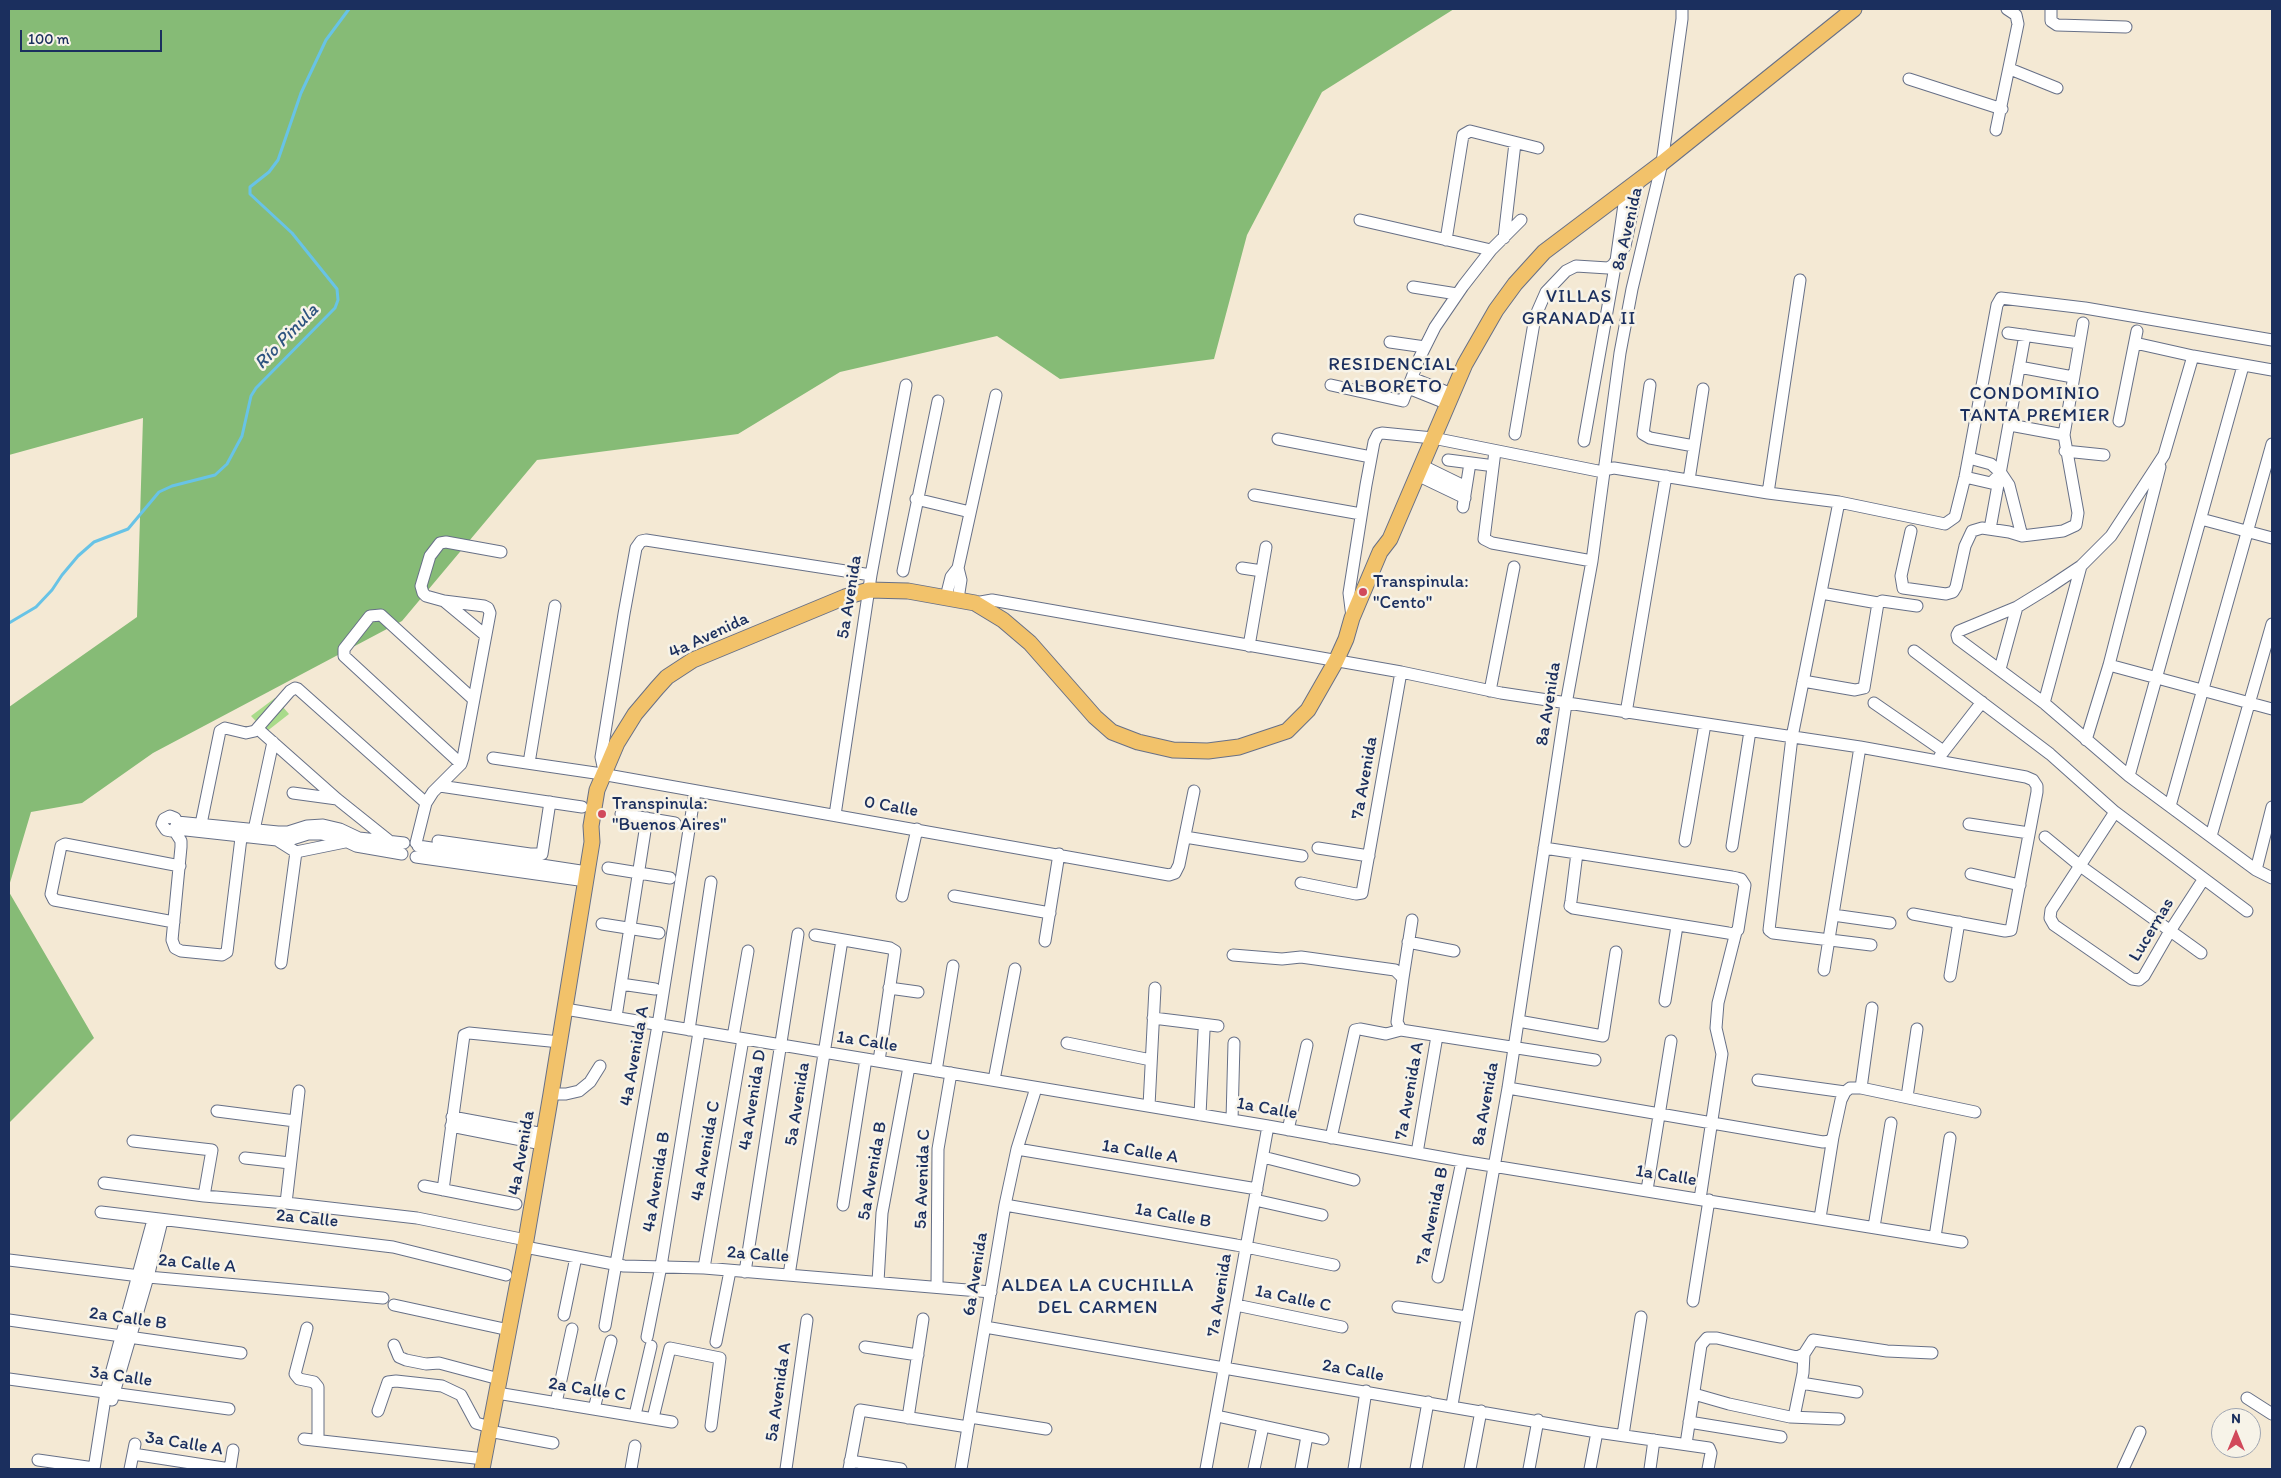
<!DOCTYPE html>
<meta charset="utf-8">
<style>
body{margin:0}
#map{position:relative;width:2281px;height:1478px;overflow:hidden;background:#f4e9d4;font-family:Itim,sans-serif}
canvas{display:block}
.frame{position:absolute;inset:0;border:10px solid #1b2f5e;pointer-events:none}
.north{position:absolute;left:2211px;top:1408px;width:50px;height:50px;box-sizing:border-box;background:#f7f3e8;border:1px solid #9fa5b1;border-radius:50%;rotate:0deg;font-size:14px;font-weight:700;line-height:20px;text-align:center;color:#1b2f5e}
.north::after{content:'';display:block;margin:auto;width:18px;height:22px;background:#d1495b;clip-path:polygon(50% 0,100% 100%,50% 72%,0 100%)}
.scale{position:absolute;left:20px;top:30px;width:142px;height:22px;box-sizing:border-box;border:2px solid #1b2f5e;border-top:0;padding-left:6px;font-size:15px;line-height:18px;white-space:nowrap;color:#1b2f5e;-webkit-text-stroke:4px #f7f3e8;paint-order:stroke}
</style>
<div id="map">
<canvas width="2281" height="1478"></canvas>
<div class="frame"></div>
<div class="north">N</div>
<div class="scale">100 m</div>
</div>
<script>
const ctx = document.querySelector('canvas').getContext('2d');
ctx.lineJoin = 'round';
function fillPath(path, color) { ctx.fillStyle = color; ctx.fill(path, 'evenodd'); }
const toPath = rows => new Path2D(rows.map(r => 'M' + r).join(''));
function stroke(path, color, width, dash) { ctx.strokeStyle = color; ctx.lineWidth = width; ctx.lineCap = dash ? 'butt' : 'round'; ctx.setLineDash(dash || []); ctx.stroke(path); }
function label(font, color, halo, rows, align = 'center') {
  ctx.font = font + ' Itim,sans-serif'; ctx.lineWidth = 5; ctx.setLineDash([]); ctx.textBaseline = 'middle'; ctx.strokeStyle = halo; ctx.fillStyle = color; for (const [text, x, y, turn = 0] of rows) {
    ctx.save(); ctx.translate(x, y); ctx.rotate((+turn || 0) * Math.PI / 180); ctx.textAlign = isNaN(turn) ? turn : align; if (halo) ctx.strokeText(text, 0, 0); ctx.fillText(text, 0, 0); ctx.restore();
  }
}
fillPath(toPath([
 [275,698,289,714,266,732,251,716]
]), '#a8db8a');
fillPath(toPath([
 [9,9,1454,9,1322,92,1247,235,1214,359,1060,379,997,336,840,372,738,434,537,460,402,621,153,753,82,803,31,812,9,886,9,707,137,617,143,418,9,455],
 [9,892,94,1038,9,1123]
]), '#86bb76');
stroke(toPath([
 [9,623,36,607,52,590,62,575,78,556,94,542,128,529,159,492,172,486,215,475,227,464,242,436,251,396,256,388,335,308,338,300,337,289,292,233,250,194,250,187,269,172,278,160,301,93,326,40,349,9]
]), '#68c3e6', 3);
const minor = toPath([
 [2051,9,2051,21,2057,25,2126,27],
 [2010,69,2057,88],
 [1909,79,2002,109],
 [1996,130,2018,24,2016,15,2007,9],
 [1360,220,1491,250],
 [1504,238,1515,143],
 [1446,240,1463,135,1470,131,1538,148],
 [1413,287,1457,294],
 [2008,333,2079,343],
 [1390,342,1425,347],
 [2135,343,2193,356,2272,370],
 [2193,356,2164,455,2111,536,2081,566,2048,588,2017,607,1959,631,1957,635,1958,639,2044,703,2129,776,2256,870,2272,878],
 [2019,367,2073,377],
 [1412,378,1452,394],
 [1331,385,1403,401,1419,359,1435,327,1463,286,1491,250,1521,220],
 [1650,385,1643,434,1650,438,1694,446],
 [1408,388,1448,404],
 [2119,421,2137,331],
 [2010,425,2064,435],
 [1515,434,1535,317,1546,292,1566,271,1576,266,1608,268,1613,265,1625,246,1639,180],
 [1278,439,1371,457],
 [1584,441,1616,261,1626,190],
 [1495,451,1484,539,1492,543,1592,561],
 [2065,451,2104,455],
 [1969,458,1991,464,2001,473,2009,485,2022,536],
 [1448,460,1487,465],
 [1421,465,1466,487],
 [1417,475,1465,498],
 [1965,477,1991,483,2001,473],
 [1689,480,1703,389],
 [1768,493,1800,280],
 [1254,495,1361,514],
 [916,499,970,512],
 [1839,502,1792,737,1769,930,1773,933,1871,945],
 [1463,507,1470,463],
 [2201,519,2272,538],
 [1990,529,2025,335],
 [1911,531,1901,576,1903,588,1946,594,1953,592,1956,587,1965,546,1972,531,1982,528,2009,532,2022,536,2063,531,2076,525,2078,513,2064,435,2083,323],
 [958,568,961,580,958,599],
 [1242,568,1262,571],
 [903,571,938,401],
 [1821,593,1878,603,1882,601,1917,606],
 [946,597,951,577,958,568,996,395],
 [975,603,992,600,1401,672,1501,693,1860,747,2026,777,2033,780,2037,786,2037,792,2011,930,2005,931,1913,914],
 [1352,617,1349,593,1366,485,1374,442,1378,434,1382,433,1433,438,1598,471,1614,468,1768,493,1839,502,1945,524,1955,517,1965,477,1997,305,2001,298,2085,308,2272,340],
 [485,635,444,601,426,596,423,593,421,586,430,556,440,543,446,542,501,552],
 [1249,646,1266,547],
 [1914,651,2050,754,2115,812,2247,911],
 [2109,665,2272,709],
 [2000,669,2017,607],
 [1803,681,1855,690,1864,688,1878,603],
 [1490,691,1514,567],
 [1874,703,1942,750],
 [2044,703,2081,566],
 [1626,713,1666,476],
 [258,729,337,799,392,843],
 [2086,740,2109,665,2160,467],
 [1940,756,1982,702],
 [493,758,602,774],
 [529,763,555,606],
 [461,764,344,656,344,649,370,616,381,615,473,699],
 [604,771,601,757,624,614,636,548,641,541,646,540,871,575],
 [607,775,1169,875,1175,873,1179,865,1194,791],
 [2129,776,2243,366],
 [440,786,582,807],
 [293,793,337,799],
 [2170,806,2272,444],
 [2115,812,2051,910,2050,918,2054,925,2132,979,2139,980,2144,976,2170,931,2203,880],
 [621,814,675,823],
 [835,815,871,575,906,385],
 [177,822,175,829,171,831,166,830,162,824,164,819,170,816,175,818,177,822,278,832,288,832,307,826,323,825,340,829,359,838,404,843],
 [201,824,220,731,225,728,246,733,255,731,290,691,295,688,298,689,426,803],
 [1969,824,2029,833],
 [177,829,277,840,289,840,308,834,322,834,337,837,356,846,402,854],
 [174,830,181,841,181,847,172,940,175,948,181,951,222,955,227,952,241,838],
 [254,830,273,742],
 [2211,836,2272,624],
 [1185,837,1302,856],
 [2045,837,2079,865,2201,953],
 [277,840,296,852,345,842],
 [438,841,530,854,542,854,550,802],
 [1685,841,1705,724],
 [416,843,426,803,433,792,461,764,463,758,490,613,488,608,484,606,444,601],
 [418,846,587,872],
 [1732,846,1750,731],
 [1318,848,1369,856],
 [1544,848,1577,853,1732,877,1737,878,1741,879,1745,885,1738,930,1733,934,1728,933,1573,908,1570,906,1571,901,1577,853],
 [416,857,586,881],
 [608,868,670,878],
 [2256,870,2272,807],
 [1971,874,2020,885],
 [1301,883,1356,894,1362,893,1401,672],
 [902,896,917,829],
 [954,896,1050,913],
 [1833,915,1890,923],
 [174,922,54,900,51,894,61,846,65,844,180,866],
 [602,924,659,933],
 [815,935,890,948,895,951,879,1061],
 [1045,941,1059,854],
 [1408,942,1454,951],
 [1233,955,1282,959,1301,957,1395,970,1403,978,1397,1022,1401,1030,1595,1060],
 [281,963,296,852],
 [1824,970,1860,747],
 [1950,976,1959,922],
 [1403,978,1412,920],
 [621,984,655,989],
 [889,988,918,992],
 [1665,1001,1677,926],
 [565,1009,1268,1126,1462,1161,1962,1242],
 [616,1017,647,818],
 [1153,1018,1218,1026],
 [1518,1021,1603,1036,1616,952],
 [689,1030,711,882],
 [733,1037,748,951],
 [1067,1043,1151,1060],
 [936,1071,953,966],
 [994,1080,1015,969],
 [1758,1080,1845,1092],
 [1508,1088,1823,1142,1830,1141,1833,1137,1841,1100,1845,1092,1850,1088,1861,1088,1975,1112],
 [1861,1088,1872,1008],
 [551,1094,566,1094,579,1091,590,1082,600,1066],
 [1907,1097,1917,1029],
 [1149,1106,1155,988],
 [217,1111,295,1121],
 [1200,1115,1204,1031],
 [452,1117,544,1134],
 [1232,1120,1234,1043],
 [451,1126,542,1144],
 [1288,1130,1307,1045],
 [1331,1138,1355,1030,1360,1029,1386,1034,1401,1030],
 [133,1141,212,1150,204,1196],
 [1017,1149,1257,1189],
 [1417,1153,1437,1036],
 [1263,1157,1354,1180],
 [245,1158,290,1163],
 [104,1183,204,1196,286,1203,417,1218,526,1240],
 [424,1186,516,1204],
 [443,1190,464,1035,469,1033,560,1042],
 [1647,1190,1671,1041],
 [1700,1199,1722,1054,1716,1028,1718,1003,1736,932],
 [1255,1200,1322,1215],
 [286,1203,299,1091],
 [843,1205,866,1059],
 [1005,1205,1236,1245,1334,1265],
 [101,1212,393,1247,506,1275],
 [1820,1218,1833,1137],
 [1874,1227,1891,1123],
 [1935,1237,1950,1138],
 [525,1247,624,1266,704,1268,991,1292],
 [9,1260,148,1277,383,1298],
 [704,1268,743,1039],
 [745,1272,798,934],
 [789,1275,842,940],
 [1438,1277,1462,1161],
 [878,1282,882,1213,909,1067],
 [937,1287,938,1149,951,1073],
 [1693,1301,1709,1200],
 [394,1305,509,1330],
 [1236,1305,1342,1327],
 [1398,1307,1467,1317],
 [564,1315,576,1257],
 [9,1320,241,1353],
 [605,1326,658,1025,695,792],
 [985,1327,1597,1432,1709,1448,1711,1453,1708,1469],
 [307,1328,295,1374,299,1379,314,1382,318,1387,318,1440],
 [647,1337,661,1266,699,1032],
 [716,1342,730,1271],
 [394,1345,399,1357,406,1360,426,1364,439,1363,499,1379],
 [865,1347,918,1355],
 [9,1379,229,1409],
 [1801,1383,1857,1392],
 [497,1393,672,1422],
 [1694,1394,1729,1404,1790,1417,1839,1419],
 [2247,1398,2272,1414],
 [112,1400,148,1277,162,1221],
 [556,1403,572,1329],
 [1452,1405,1508,1088,1566,704,1592,561,1620,353,1632,289,1662,163,1682,19,1682,9],
 [594,1409,611,1341],
 [378,1411,388,1382,396,1381,442,1386,461,1395,476,1423,490,1427],
 [635,1415,651,1346],
 [1217,1416,1323,1439],
 [970,1417,1046,1429],
 [1794,1417,1803,1373,1804,1354],
 [653,1418,670,1348,720,1358,711,1426],
 [908,1418,923,1319],
 [1689,1422,1781,1437],
 [489,1431,553,1443],
 [1623,1435,1641,1317],
 [304,1439,484,1459],
 [1686,1444,1701,1345,1707,1338,1717,1338,1797,1357,1804,1354,1813,1340,1887,1351,1932,1353],
 [133,1454,230,1469,233,1450],
 [38,1460,94,1468],
 [850,1461,901,1469],
 [94,1469,106,1392,153,1220],
 [130,1469,135,1444],
 [631,1469,635,1446],
 [786,1469,807,1320],
 [849,1469,860,1410,968,1427],
 [961,1469,1005,1205,1017,1149,1036,1088],
 [1206,1469,1268,1126],
 [1254,1469,1263,1426],
 [1301,1469,1307,1436],
 [1354,1469,1366,1391],
 [1416,1469,1428,1402],
 [1470,1469,1481,1411],
 [1529,1469,1538,1420],
 [1590,1469,1597,1432],
 [1650,1469,1654,1440],
 [2123,1469,2140,1432]
]);
const major = toPath([
 [482,1469,526,1240,551,1094,592,842,591,826,597,790,617,743,635,714,657,688,667,677,693,660,845,597,869,590,908,591,975,603,1003,620,1030,643,1095,717,1112,732,1138,742,1173,750,1208,751,1239,747,1287,731,1308,710,1336,661,1346,639,1352,618,1380,552,1390,539,1465,364,1496,310,1515,284,1544,252,1662,163,1854,9]
]);
stroke(minor, '#677087', 13);
stroke(major, '#677087', 17);
stroke(minor, '#fff', 11);
stroke(major, '#f2c26a', 15);
for (const [x, y, r, color] of [
 [1363,592,5,"#d1495b"],
 [602,814,5,"#d1495b"]
]) { const dot = new Path2D(); dot.arc(x, y, r, 0, 2 * Math.PI); ctx.fillStyle = color; ctx.fill(dot); stroke(dot, '#f7f3e8', 2); }
label('18px', '#1b2f5e', '#f7f3e8', [
 ["8a Avenida",1628,229,-77],
 ["5a Avenida",850,597,-81],
 ["4a Avenida",709,636,-25],
 ["8a Avenida",1549,704,-81],
 ["7a Avenida",1365,778,-80],
 ["0 Calle",891,807,10],
 ["Lucernas",2152,930,-59],
 ["1a Calle",867,1042,9],
 ["4a Avenida A",635,1056,-80],
 ["7a Avenida A",1410,1091,-80],
 ["4a Avenida D",753,1100,-81],
 ["5a Avenida",798,1104,-81],
 ["8a Avenida",1486,1104,-80],
 ["1a Calle",1267,1109,10],
 ["4a Avenida C",706,1151,-80],
 ["1a Calle A",1140,1152,9],
 ["4a Avenida",522,1153,-80],
 ["5a Avenida B",873,1171,-80],
 ["1a Calle",1666,1176,9],
 ["5a Avenida C",923,1179,-88],
 ["4a Avenida B",657,1182,-81],
 ["1a Calle B",1173,1216,10],
 ["7a Avenida B",1433,1216,-78],
 ["2a Calle",307,1219,6],
 ["2a Calle",758,1255,4],
 ["2a Calle A",197,1264,5],
 ["6a Avenida",976,1274,-81],
 ["7a Avenida",1220,1295,-81],
 ["1a Calle C",1293,1299,12],
 ["2a Calle B",128,1319,8],
 ["2a Calle",1353,1371,10],
 ["3a Calle",121,1377,8],
 ["2a Calle C",587,1390,9],
 ["5a Avenida A",779,1392,-82],
 ["3a Calle A",184,1444,9]
]);
label('18px', '#1b2f5e', '#f7f3e8', [
 ["Transpinula:",1373,582],
 ["\"Cento\"",1373,603],
 ["Transpinula:",612,804],
 ["\"Buenos Aires\"",612,825]
], 'left');
ctx.letterSpacing = '1px';
label('19px', '#1b2f5e', '#f7f3e8', [
 ["VILLAS",1579,297],
 ["GRANADA II",1579,319],
 ["RESIDENCIAL",1392,365],
 ["ALBORETO",1392,387],
 ["CONDOMINIO",2035,394],
 ["TANTA PREMIER",2035,416],
 ["ALDEA LA CUCHILLA",1098,1286],
 ["DEL CARMEN",1098,1308]
]);
ctx.letterSpacing = '0px';
label('italic 19px', '#2e5480', '#f7f3e8', [
 ["Río Pinula",287,337,-46]
]);
</script>
